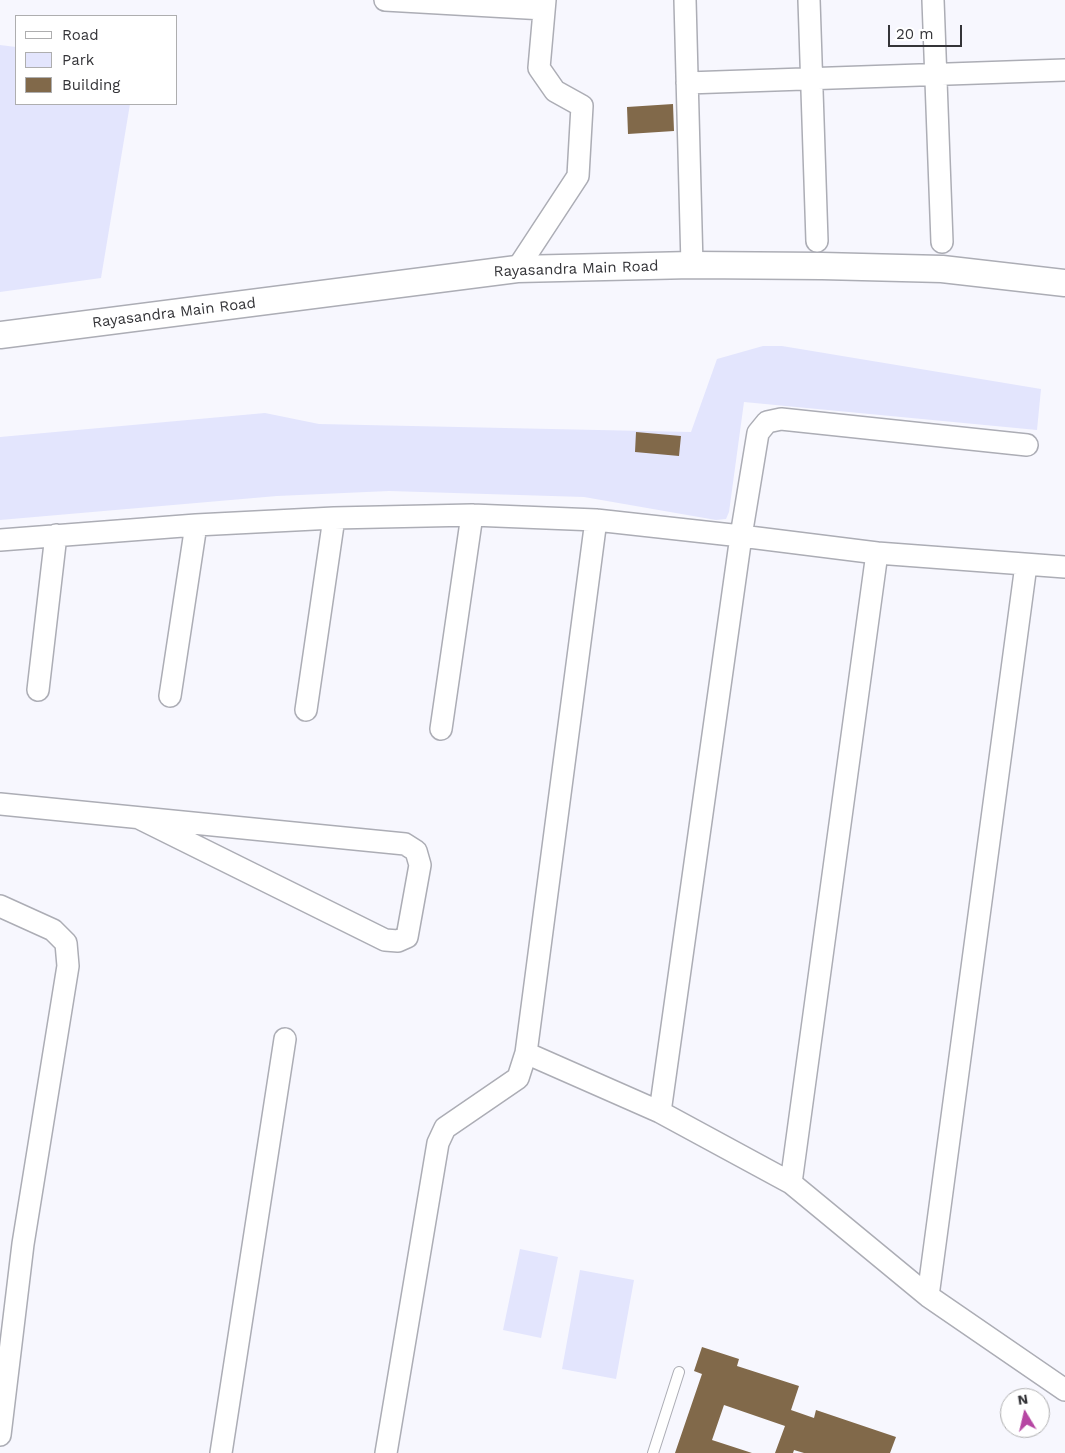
<!DOCTYPE html>
<style>
body{margin:0}
#map{position:relative;width:1065px;height:1453px;overflow:hidden;background:#f7f7fe;font-family:"Work Sans",sans-serif}
canvas{display:block}
.legend{position:absolute;left:15px;top:15px;width:162px;height:90px;box-sizing:border-box;background:#fff;border:1px solid #aeaeaf;margin:0;padding:6px 9px;list-style:none;font-size:15px;color:#343438}
.legend li{display:flex;align-items:center;gap:10px;height:25px}
.legend b{width:25px;border:1px solid #aeaeaf}
.north{position:absolute;left:1000px;top:1388px;width:50px;height:50px;box-sizing:border-box;background:#fff;border:1px solid #aeaeaf;border-radius:50%;rotate:351deg;font-size:14px;font-weight:700;line-height:20px;text-align:center;color:#343438}
.north::after{content:'';display:block;margin:auto;width:18px;height:22px;background:#b646a3;clip-path:polygon(50% 0,100% 100%,50% 72%,0 100%)}
.scale{position:absolute;left:888px;top:25px;width:74px;height:22px;box-sizing:border-box;border:2px solid #343438;border-top:0;padding-left:6px;font-size:15px;line-height:18px;white-space:nowrap;color:#343438;-webkit-text-stroke:4px #fff;paint-order:stroke}
</style>
<div id="map">
<canvas width="1065" height="1453"></canvas>
<ul class="legend">
<li><b style="height:6px;background:#fff"></b>Road</li>
<li><b style="height:14px;background:#e3e5fd"></b>Park</li>
<li><b style="height:14px;background:#81694a"></b>Building</li>
</ul>
<div class="north">N</div>
<div class="scale">20 m</div>
</div>
<script>
const ctx = document.querySelector('canvas').getContext('2d');
ctx.lineJoin = 'round';
function fillPath(path, color) { ctx.fillStyle = color; ctx.fill(path, 'evenodd'); }
const toPath = rows => new Path2D(rows.map(r => 'M' + r).join(''));
function stroke(path, color, width, dash) { ctx.strokeStyle = color; ctx.lineWidth = width; ctx.lineCap = dash ? 'butt' : 'round'; ctx.setLineDash(dash || []); ctx.stroke(path); }
function label(font, color, halo, rows, align = 'center') {
  ctx.font = font + ' "Work Sans",sans-serif'; ctx.lineWidth = 5; ctx.setLineDash([]); ctx.textBaseline = 'middle'; ctx.strokeStyle = halo; ctx.fillStyle = color; for (const [text, x, y, turn = 0] of rows) {
    ctx.save(); ctx.translate(x, y); ctx.rotate((+turn || 0) * Math.PI / 180); ctx.textAlign = isNaN(turn) ? turn : align; if (halo) ctx.strokeText(text, 0, 0); ctx.fillText(text, 0, 0); ctx.restore();
  }
}
fillPath(toPath([
 [0,45,16,47,16,104,130,104,101,278,0,292],
 [763,346,782,346,1041,389,1037,430,744,402,729,512,726,519,716,520,584,497,389,491,277,496,0,520,0,437,265,413,319,424,691,432,717,359],
 [520,1249,558,1257,541,1338,503,1330],
 [580,1270,634,1280,616,1379,562,1369]
]), '#e3e5fd');
fillPath(toPath([
 [673,104,674,131,628,134,627,107],
 [636,432,681,436,679,456,635,452],
 [702,1347,739,1359,737,1366,799,1386,791,1410,814,1418,816,1410,896,1437,890,1453,804,1453,794,1450,793,1453,775,1453,785,1426,724,1405,712,1440,752,1453,675,1453,702,1374,694,1371]
]), '#81694a');
const service = toPath([
 [653,1453,679,1372]
]);
const minor = toPath([
 [385,0,544,9],
 [685,0,692,265],
 [809,0,817,241],
 [933,0,942,242],
 [687,83,1065,70],
 [517,269,578,176,582,106,555,91,539,68,545,0],
 [0,540,196,525,334,518,472,515,596,520,741,536,877,553,1065,567],
 [38,690,56,535],
 [170,696,196,525],
 [306,710,334,518],
 [441,729,472,515],
 [0,804,405,844,416,851,420,865,407,937,398,941,385,940,139,818],
 [0,906,53,930,66,943,68,966,23,1244,0,1435],
 [526,1053,660,1112,791,1183,928,1296,1065,1390],
 [660,1112,741,536,758,433,767,422,781,419,1027,445],
 [791,1183,877,553],
 [928,1296,1026,565],
 [221,1453,285,1039],
 [386,1453,438,1143,445,1128,518,1078,526,1053,596,520]
]);
const tertiary = toPath([
 [0,335,517,269,692,265,822,266,942,269,1065,283]
]);
stroke(service, '#acadb5', 12);
stroke(minor, '#acadb5', 24);
stroke(tertiary, '#acadb5', 29);
stroke(service, '#fff', 10);
stroke(minor, '#fff', 21);
stroke(tertiary, '#fff', 26);
label('15px', '#343438', '#fff', [
 ["Rayasandra Main Road",576,269,-2],
 ["Rayasandra Main Road",174,313,-7]
]);
</script>
